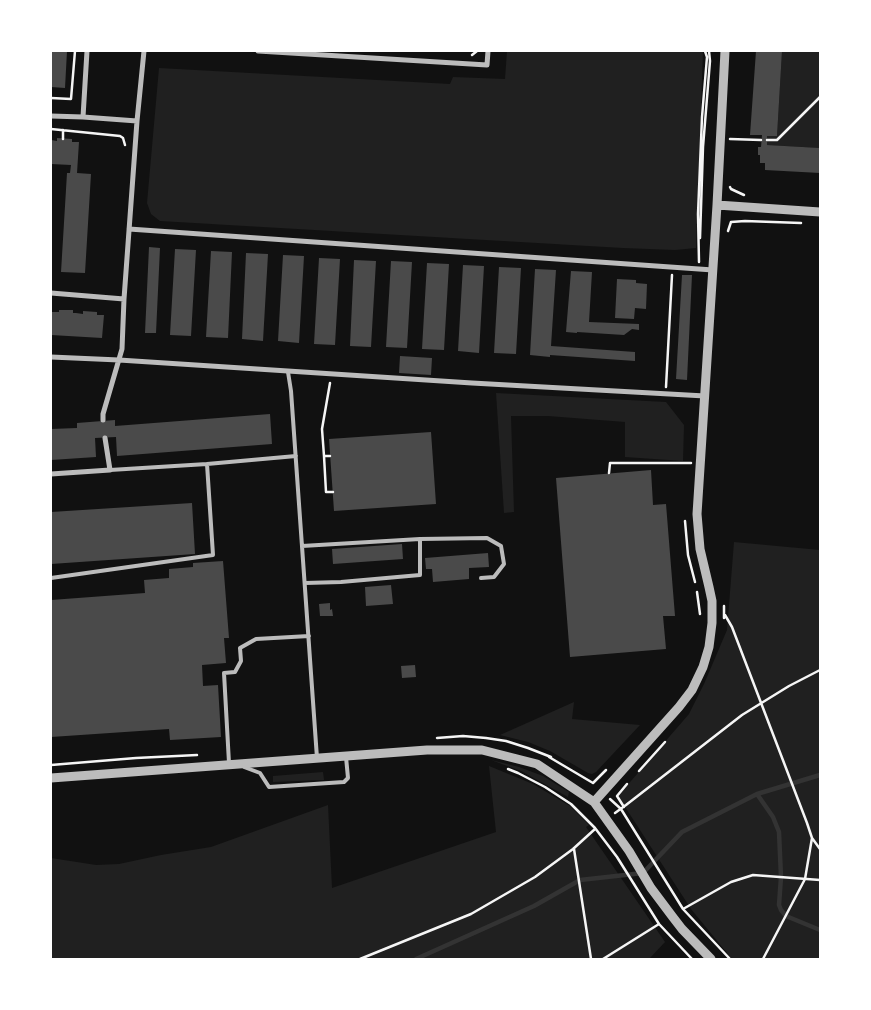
<!DOCTYPE html>
<style>
body{margin:0}
#map{position:relative;width:871px;height:1010px;overflow:hidden;background:#111;font-family:"Sofia Sans Condensed",sans-serif}
canvas{display:block}
.frame{position:absolute;inset:0;border:52px solid #fff;pointer-events:none}
</style>
<div id="map">
<canvas width="871" height="1010"></canvas>
<div class="frame"></div>
</div>
<script>
const ctx = document.querySelector('canvas').getContext('2d');
ctx.lineJoin = 'round';
function fillPath(path, color) { ctx.fillStyle = color; ctx.fill(path, 'evenodd'); }
const toPath = rows => new Path2D(rows.map(r => 'M' + r).join(''));
function stroke(path, color, width, dash) { ctx.strokeStyle = color; ctx.lineWidth = width; ctx.lineCap = dash ? 'butt' : 'round'; ctx.setLineDash(dash || []); ctx.stroke(path); }
fillPath(toPath([
 [507,51,703,51,696,248,675,250,623,248,160,221,151,214,147,203,159,68,450,84,453,77,505,79],
 [782,51,820,51,820,148,767,145,767,136,777,136],
 [496,393,666,402,684,425,683,461,625,457,625,422,548,416,511,416,514,512,504,513],
 [734,542,820,550,820,959,732,959,691,909,618,796,689,714,704,684,727,630],
 [574,702,572,719,640,725,596,772,592,774,588,773,550,751,528,742,500,735],
 [491,760,519,767,543,776,569,792,568,797,521,771],
 [489,766,533,784,570,806,589,825,586,827,665,942,649,959,51,959,51,858,96,865,119,864,161,855,211,847,328,805,332,888,496,832],
 [323,772,324,780,273,782,273,776]
]), '#202020');
stroke(toPath([
 [757,794,773,817,779,832,781,877,779,905,781,910,786,916,820,930],
 [416,959,534,906,580,880,643,873,682,832,757,794,820,775]
]), '#333', 4.5);
fillPath(toPath([
 [51,51,67,51,65,88,51,87],
 [756,51,782,51,777,136,767,136,767,145,820,148,820,173,765,170,765,163,760,163,760,155,758,155,758,147,761,147,762,135,750,135],
 [57,138,72,139,72,142,79,142,77,173,91,174,85,273,61,272,67,173,70,173,71,165,51,164,51,140,57,141],
 [149,247,160,248,156,333,145,333],
 [175,249,196,250,191,336,170,335],
 [211,251,232,252,228,338,206,337],
 [246,253,268,254,263,341,242,339],
 [283,255,304,256,299,343,278,341],
 [319,258,340,259,335,345,314,344],
 [354,260,376,261,371,347,350,346],
 [391,261,412,262,407,348,386,347],
 [427,263,449,264,444,350,422,349],
 [463,265,484,266,479,353,458,351],
 [499,267,521,268,516,354,494,353],
 [535,269,556,270,551,346,635,352,635,361,550,355,550,357,530,355],
 [571,271,592,272,589,322,639,324,639,330,632,329,624,335,577,332,577,333,566,332],
 [682,275,692,275,687,380,676,379],
 [617,279,636,280,636,283,647,284,646,309,635,308,634,319,615,318],
 [59,310,73,310,73,313,76,313,83,314,83,311,97,312,97,315,104,315,102,338,51,335,51,312,59,312],
 [400,356,432,358,431,375,399,373],
 [270,414,272,444,117,456,116,437,95,438,96,457,51,460,51,429,77,428,77,423,115,420,115,426],
 [431,432,436,504,334,511,329,439],
 [651,470,653,505,666,504,675,616,663,616,666,649,570,657,556,478],
 [192,503,195,554,51,564,51,512],
 [402,544,403,559,333,564,332,549],
 [488,553,489,567,469,568,469,579,433,582,432,569,426,569,425,558],
 [223,561,229,638,224,638,226,663,202,665,203,686,218,685,221,737,170,740,169,729,51,737,51,600,145,593,144,580,169,578,169,569,193,567,193,563],
 [391,585,393,604,366,606,365,587],
 [330,603,330,610,332,609,333,616,320,616,319,604],
 [415,665,416,677,402,678,401,666]
]), '#4a4a4a');
stroke(toPath([
 [472,55,477,51],
 [51,98,71,99,75,51],
 [51,129,120,136,123,138,125,145],
 [63,139,63,130],
 [730,139,761,140],
 [767,140,777,140,820,97],
 [730,187,731,189,744,195],
 [728,231,731,222,745,221,801,223],
 [700,238,703,147,710,61,709,51],
 [699,262,698,214,702,117,707,57,705,51],
 [330,383,322,429,324,456,330,456],
 [666,387,672,275],
 [324,456,326,492,333,492],
 [609,473,610,463,691,463],
 [685,521,688,555,695,582],
 [697,592,700,614],
 [724,606,724,618],
 [725,615,732,627,807,823,812,838,805,879,763,959],
 [437,738,463,736,486,738,506,741,528,748,551,757],
 [549,757,593,783,606,770],
 [51,765,136,758,197,755],
 [508,769,518,773,545,787,571,804,595,828,617,857,659,924,692,959],
 [639,771,665,742],
 [610,799,621,809,683,909,730,959],
 [624,807,617,796,627,784],
 [615,813,626,805,742,715,789,686,820,670],
 [812,838,820,849],
 [574,849,591,959],
 [683,909,731,882,753,875,820,880],
 [360,959,471,914,535,877,573,849,595,829],
 [603,959,659,924]
]), '#f5f5f5', 2.5);
stroke(toPath([
 [288,372,291,391,317,758],
 [110,470,207,464],
 [302,546,420,539,487,538,501,546,504,564,494,577,481,578],
 [51,578,213,555,207,464,296,456],
 [305,583,341,582,420,575,420,539],
 [229,763,224,673,235,672,241,661,240,648,256,639,309,636],
 [244,767,260,773,269,787,344,782,348,778,346,757]
]), '#bcbcbc', 4);
stroke(toPath([
 [258,51,487,65,488,51],
 [51,116,83,117,137,121],
 [83,117,87,51],
 [129,229,713,270],
 [51,293,124,299],
 [51,357,119,360,472,383,705,396],
 [103,420,103,414,122,349,124,299,137,121,144,51],
 [51,474,110,470,105,438]
]), '#bcbcbc', 5);
stroke(toPath([
 [717,205,820,212],
 [51,778,427,750,482,750,537,764,594,802,629,851,651,888,672,916,682,929,711,959],
 [594,802,679,707,692,690,703,667,709,647,712,623,712,601,709,587,700,549,697,514,717,205,725,51]
]), '#bcbcbc', 9);
</script>
